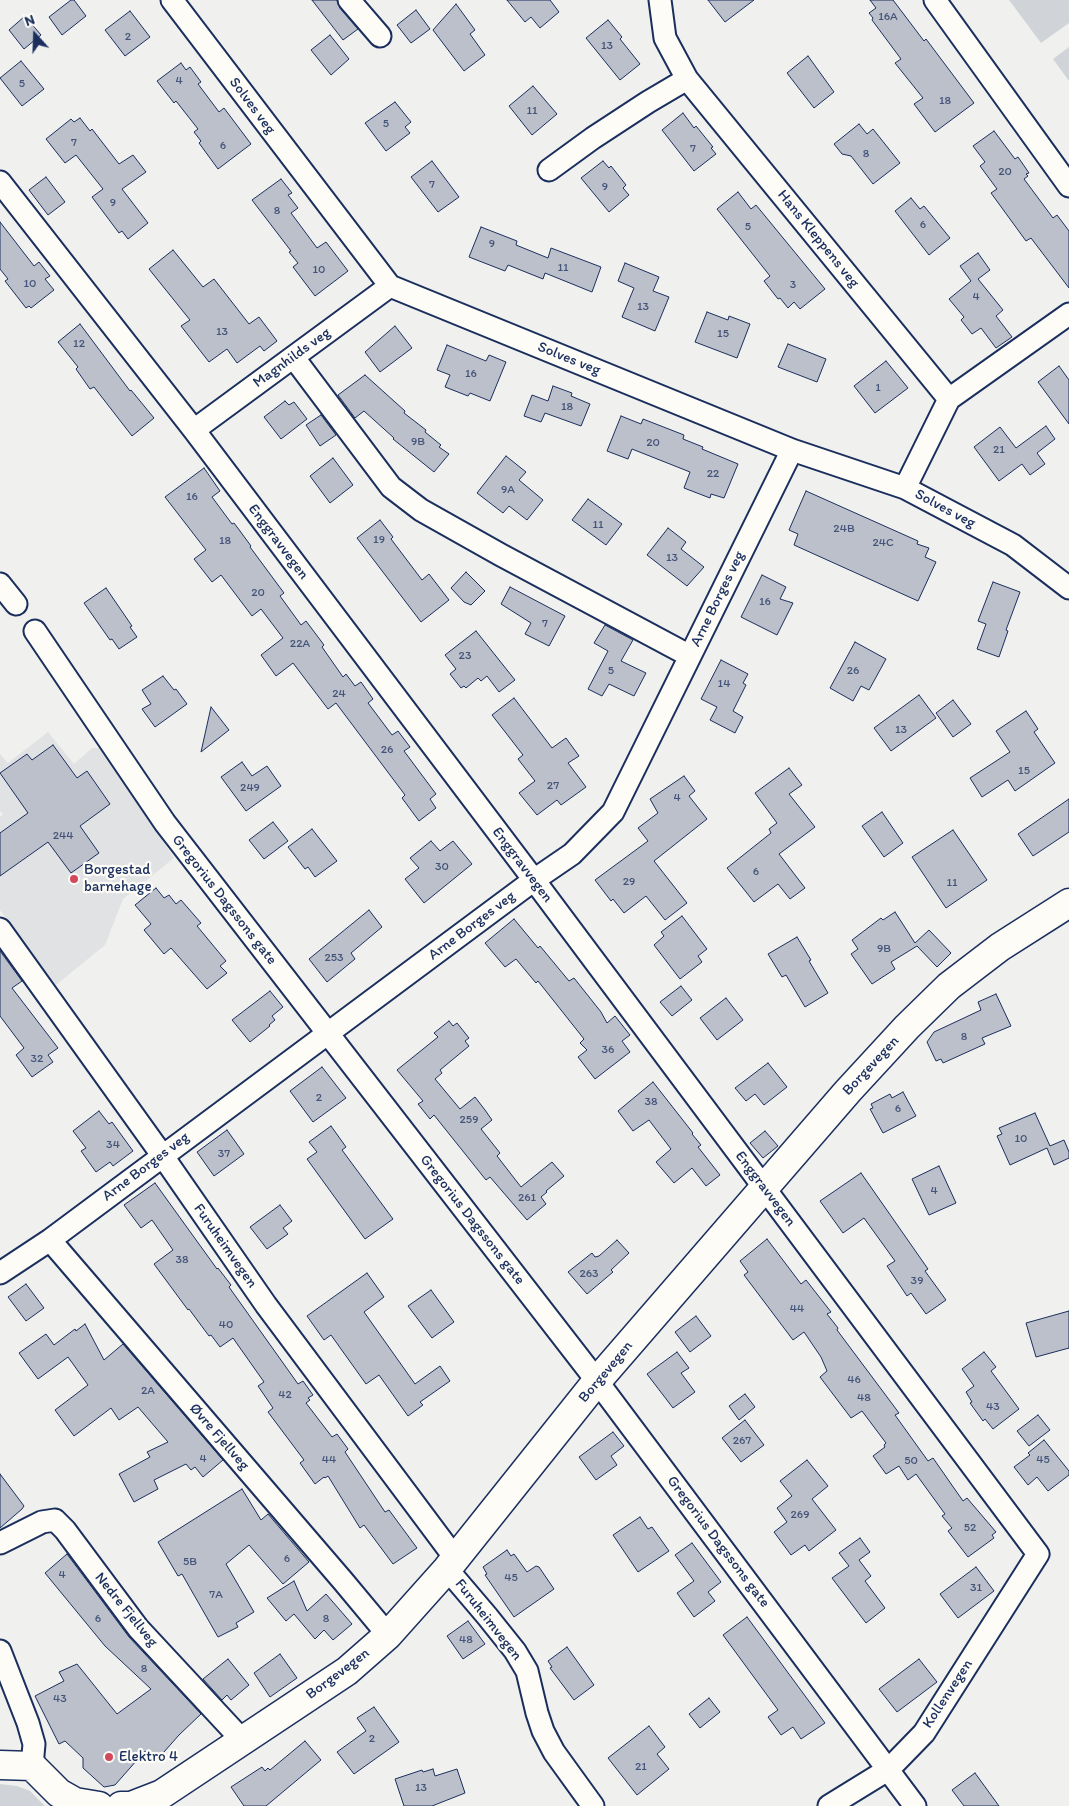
<!DOCTYPE html>
<meta charset="utf-8">
<style>
body{margin:0}
#map{position:relative;width:1069px;height:1806px;overflow:hidden;background:#f0f0ee;font-family:Itim,sans-serif}
canvas{display:block}
.north{position:absolute;left:10px;top:10px;width:50px;height:50px;-webkit-text-stroke:4px #fdfcf7;paint-order:stroke;rotate:340deg;font-size:14px;font-weight:700;line-height:20px;text-align:center;color:#1b2f5e}
.north::after{content:'';display:block;margin:auto;width:18px;height:22px;background:#1b2f5e;clip-path:polygon(50% 0,100% 100%,50% 72%,0 100%)}
</style>
<div id="map">
<canvas width="1069" height="1806"></canvas>
<div class="north">N</div>
</div>
<script>
const ctx = document.querySelector('canvas').getContext('2d');
ctx.lineJoin = 'round';
function fillPath(path, color) { ctx.fillStyle = color; ctx.fill(path, 'evenodd'); }
const toPath = rows => new Path2D(rows.map(r => 'M' + r).join(''));
function stroke(path, color, width, dash) { ctx.strokeStyle = color; ctx.lineWidth = width; ctx.lineCap = dash ? 'butt' : 'round'; ctx.setLineDash(dash || []); ctx.stroke(path); }
function label(font, color, halo, rows, align = 'center') {
  ctx.font = font + ' Itim,sans-serif'; ctx.lineWidth = 4.5; ctx.setLineDash([]); ctx.textBaseline = 'middle'; ctx.strokeStyle = halo; ctx.fillStyle = color; for (const [text, x, y, turn = 0] of rows) {
    ctx.save(); ctx.translate(x, y); ctx.rotate((+turn || 0) * Math.PI / 180); ctx.textAlign = isNaN(turn) ? turn : align; if (halo) ctx.strokeText(text, 0, 0); ctx.fillText(text, 0, 0); ctx.restore();
  }
}
fillPath(toPath([
 [48,732,74,764,92,748,102,748,174,858,123,899,105,945,56,985,0,910,0,817,3,814,0,811,0,754,8,763]
]), '#e0e2e3');
fillPath(toPath([
 [1009,0,1069,0,1069,23,1041,43],
 [1069,47,1069,81,1053,59],
 [0,1784,17,1786,30,1791,45,1806,0,1806]
]), '#d0d3d8');
const building = toPath([
 [71,0,74,0,86,16,62,35,49,17,71,0],
 [312,0,337,0,340,8,358,29,343,40,312,0],
 [507,0,550,0,559,12,540,28,531,17,525,22,507,0],
 [708,0,754,0,725,22,708,0],
 [870,0,893,0,924,41,926,39,974,103,935,132,914,104,923,98,895,63,901,59,872,20,873,18,869,13,876,8,870,0],
 [456,4,475,30,470,34,485,55,464,71,433,30,456,4],
 [416,10,430,29,411,43,397,25,416,10],
 [130,11,150,37,125,56,105,30,130,11],
 [25,16,41,35,24,49,9,30,25,16],
 [608,20,622,37,620,39,640,64,620,80,586,38,608,20],
 [330,35,349,59,331,75,311,50,330,35],
 [808,56,834,92,814,108,787,73,808,56],
 [21,61,44,89,22,106,0,78,21,61],
 [181,63,186,70,190,67,201,82,198,84,219,112,224,108,251,144,218,169,199,143,201,141,194,132,198,129,176,101,174,103,157,81,181,63],
 [533,86,557,114,532,135,509,106,533,86],
 [395,102,411,122,405,127,410,133,386,151,365,123,395,102],
 [683,113,694,128,696,126,713,147,711,148,716,154,694,171,662,130,683,113],
 [80,118,90,131,92,129,119,164,133,155,146,172,122,189,148,223,128,239,122,231,119,233,92,197,103,189,76,155,65,163,46,139,71,119,74,122,80,118],
 [859,124,867,134,873,129,900,163,873,184,851,156,842,154,834,144,859,124],
 [994,131,1015,159,1018,157,1029,173,1026,174,1028,176,1024,179,1053,218,1057,215,1069,231,1069,288,1031,238,1026,241,991,193,997,189,980,166,985,162,973,146,994,131],
 [432,161,459,197,438,212,411,177,432,161],
 [603,161,609,168,611,166,626,185,623,188,629,195,609,212,581,178,603,161],
 [46,177,65,202,48,215,29,190,46,177],
 [281,179,292,193,288,195,298,208,291,213,317,248,326,242,348,271,315,296,293,267,298,263,289,252,291,251,252,200,281,179],
 [738,192,751,209,756,205,825,289,800,309,794,302,788,308,780,298,778,299,764,281,770,276,717,209,738,192],
 [911,198,920,209,924,206,950,238,929,255,895,211,911,198],
 [0,222,34,266,39,262,50,276,45,279,54,290,31,308,29,306,26,308,5,281,8,279,0,269,0,222],
 [481,227,517,241,516,245,548,258,551,248,601,267,592,292,545,273,543,279,508,265,505,271,469,257,481,227],
 [173,250,203,287,214,279,249,324,259,317,277,341,264,351,260,346,237,363,227,349,209,362,181,326,190,320,149,269,173,250],
 [978,253,990,270,978,279,1003,310,996,316,1012,337,996,348,981,328,972,334,961,320,964,317,949,299,971,281,960,266,978,253],
 [625,263,659,277,653,291,669,297,655,331,622,317,634,288,618,281,625,263],
 [707,312,728,320,729,316,750,324,737,358,695,342,707,312],
 [80,324,130,391,131,390,154,418,132,436,94,387,90,389,76,369,78,367,58,342,80,324],
 [395,326,412,348,380,372,365,352,395,326],
 [788,344,826,359,817,382,778,367,788,344],
 [447,345,486,361,489,355,506,362,490,401,470,393,468,396,445,387,450,375,437,370,447,345],
 [886,361,908,388,875,413,854,386,886,361],
 [1059,366,1069,380,1069,424,1038,382,1059,366],
 [365,375,405,411,404,413,426,430,425,432,441,445,439,447,449,454,434,472,393,439,394,438,364,411,355,418,338,395,365,375],
 [553,386,572,393,571,396,590,404,581,426,545,413,541,422,524,416,532,395,548,401,553,386],
 [285,401,289,405,294,402,307,419,281,439,264,417,285,401],
 [321,415,336,435,320,446,306,425,321,415],
 [621,416,641,424,643,419,684,435,683,439,703,447,702,449,738,464,724,498,711,494,710,498,684,488,690,472,632,449,628,459,607,451,621,416],
 [1046,426,1055,439,1037,453,1045,464,1030,475,1022,464,999,481,974,447,1000,427,1016,448,1046,426],
 [506,456,526,472,519,480,543,500,527,520,509,506,503,513,477,493,506,456],
 [333,458,353,485,330,503,310,476,333,458],
 [204,468,220,491,212,497,232,524,234,523,240,531,251,546,250,547,284,593,280,596,301,625,306,621,324,645,322,647,343,677,346,674,355,686,361,682,373,699,368,703,392,735,398,731,410,747,404,751,436,794,430,799,436,808,419,821,402,798,405,795,336,703,328,709,293,663,276,676,261,655,283,638,261,609,252,616,221,575,212,582,194,559,206,550,165,497,204,468],
 [806,491,918,541,917,544,929,548,925,557,936,562,918,601,794,545,798,534,789,530,806,491],
 [588,499,622,524,606,545,572,520,588,499],
 [380,520,393,537,391,539,422,580,429,574,449,600,421,622,357,538,380,520],
 [668,528,686,542,681,549,704,567,687,586,647,555,668,528],
 [466,572,485,591,471,605,464,602,451,588,466,572],
 [762,575,786,587,780,599,793,603,777,635,741,617,762,575],
 [993,582,1020,592,1006,630,1008,631,999,657,977,649,986,624,978,621,993,582],
 [510,587,565,616,549,646,525,634,531,623,501,604,510,587],
 [106,588,132,626,130,627,137,637,119,649,112,639,110,640,84,603,106,588],
 [605,625,633,640,621,661,646,673,634,696,609,684,602,696,588,689,608,651,594,643,605,625],
 [476,631,515,680,499,692,487,676,481,681,478,678,466,688,464,686,461,688,450,674,456,669,445,655,476,631],
 [855,642,886,659,869,690,861,686,853,701,830,688,855,642],
 [721,660,748,674,743,683,746,685,733,711,743,717,735,733,710,720,717,707,701,699,721,660],
 [163,676,174,690,176,689,187,704,155,727,142,709,151,704,142,690,163,676],
 [919,695,936,718,891,751,874,728,919,695],
 [514,698,552,748,566,738,579,756,568,763,586,787,561,805,557,800,537,815,519,793,535,781,518,759,523,755,492,715,514,698],
 [953,700,971,724,953,737,936,713,953,700],
 [211,707,229,730,201,752,211,707],
 [1026,711,1038,729,1034,732,1055,763,1015,791,1008,780,982,797,970,778,1010,752,996,731,1026,711],
 [53,745,77,778,87,771,110,804,80,826,99,853,71,873,48,842,0,876,0,833,28,813,0,773,27,754,32,760,53,745],
 [242,762,252,776,267,766,281,786,246,811,221,777,242,762],
 [789,768,802,785,789,794,815,827,779,854,805,888,790,899,778,884,754,902,727,868,771,833,769,829,777,823,755,793,789,768],
 [684,776,695,791,689,796,707,819,654,861,687,903,665,920,646,896,624,913,613,899,611,901,595,880,648,841,638,828,658,813,650,799,684,776],
 [1069,799,1069,832,1033,856,1018,834,1069,799],
 [882,812,903,843,884,857,862,826,882,812],
 [273,822,288,841,264,859,249,840,273,822],
 [312,829,337,861,315,877,308,867,305,869,288,847,312,829],
 [953,830,987,880,946,908,912,857,953,830],
 [431,841,440,851,453,841,472,864,424,903,405,879,419,868,410,858,431,841],
 [156,888,164,898,169,895,176,904,181,900,201,923,197,926,226,961,220,966,227,973,207,989,171,948,164,954,144,930,151,924,135,905,156,888],
 [369,910,382,927,351,953,355,959,327,982,309,959,369,910],
 [895,912,915,943,929,930,951,953,937,967,917,946,891,962,895,969,872,984,851,954,858,949,852,940,881,918,883,920,895,912],
 [682,916,707,949,698,956,702,962,680,979,654,945,664,936,661,932,682,916],
 [514,919,538,948,540,946,569,981,574,978,601,1012,607,1023,615,1016,630,1035,622,1041,630,1052,595,1079,578,1057,587,1050,580,1043,584,1039,538,981,536,983,516,959,505,967,485,943,514,919],
 [797,937,811,960,809,961,828,993,805,1007,786,975,782,977,768,954,797,937],
 [0,951,22,981,12,988,58,1048,48,1055,53,1062,32,1077,16,1055,24,1048,0,1016,0,951],
 [681,986,692,1000,672,1016,660,1002,681,986],
 [270,991,283,1007,272,1016,275,1020,269,1025,270,1026,250,1042,232,1020,270,991],
 [996,994,1011,1026,982,1038,985,1044,943,1063,941,1059,936,1061,927,1042,934,1032,981,1010,978,1002,996,994],
 [726,998,743,1020,717,1040,700,1018,726,998],
 [449,1021,453,1026,457,1023,469,1038,465,1041,469,1046,440,1070,442,1073,435,1079,460,1109,475,1097,485,1110,492,1120,481,1129,500,1153,497,1156,521,1187,552,1162,564,1176,546,1191,547,1192,541,1197,546,1204,527,1220,490,1177,486,1180,434,1115,430,1119,418,1104,423,1101,397,1070,438,1037,434,1033,449,1021],
 [768,1063,787,1087,764,1105,755,1094,746,1101,735,1088,768,1063],
 [322,1067,346,1098,313,1122,290,1091,322,1067],
 [653,1082,693,1133,692,1134,701,1145,698,1147,720,1175,706,1186,692,1168,674,1183,656,1162,671,1149,649,1120,633,1131,618,1111,653,1082],
 [903,1092,916,1116,883,1133,870,1109,873,1108,871,1104,890,1094,892,1098,903,1092],
 [99,1111,109,1124,112,1122,133,1151,113,1166,110,1162,96,1172,81,1151,86,1148,73,1131,99,1111],
 [1035,1113,1050,1146,1064,1140,1069,1152,1069,1158,1054,1165,1047,1148,1010,1165,997,1136,1002,1134,999,1128,1035,1113],
 [331,1126,346,1147,342,1150,393,1219,365,1239,307,1159,317,1152,309,1142,331,1126],
 [227,1130,244,1154,214,1176,197,1152,227,1130],
 [765,1131,778,1146,763,1158,750,1143,765,1131],
 [939,1166,956,1203,929,1215,912,1179,939,1166],
 [861,1173,928,1269,925,1271,946,1300,926,1314,911,1293,907,1296,887,1266,895,1261,864,1218,843,1233,820,1201,861,1173],
 [155,1183,217,1269,218,1268,231,1285,229,1287,298,1384,303,1381,313,1395,308,1398,310,1400,306,1403,332,1437,337,1434,348,1449,345,1452,385,1512,389,1510,417,1548,393,1564,364,1525,360,1528,328,1476,325,1478,324,1477,315,1484,300,1463,304,1460,268,1412,273,1408,258,1386,264,1382,233,1338,220,1347,211,1335,209,1336,189,1309,188,1310,154,1264,173,1250,152,1220,141,1228,124,1205,155,1183],
 [280,1205,292,1221,283,1228,288,1234,267,1249,250,1227,280,1205],
 [767,1239,801,1284,806,1280,831,1312,827,1314,838,1328,837,1330,899,1413,895,1415,928,1461,933,1458,963,1501,967,1498,996,1532,992,1535,994,1538,968,1557,948,1531,952,1528,942,1516,945,1514,916,1474,908,1480,899,1466,886,1474,873,1456,885,1447,884,1445,886,1443,862,1411,851,1418,820,1377,827,1371,821,1357,804,1332,793,1340,744,1275,748,1272,740,1261,767,1239],
 [617,1240,629,1253,611,1270,613,1272,587,1294,568,1272,592,1253,595,1257,599,1256,617,1240],
 [367,1273,384,1297,364,1312,415,1384,440,1366,450,1381,420,1402,423,1405,408,1416,379,1375,366,1384,331,1335,324,1340,307,1316,367,1273],
 [26,1284,44,1308,26,1321,8,1297,26,1284],
 [431,1290,454,1322,432,1338,408,1306,431,1290],
 [1069,1311,1069,1348,1036,1357,1026,1323,1069,1311],
 [696,1316,711,1336,690,1352,675,1332,696,1316],
 [85,1324,104,1360,123,1344,223,1460,203,1477,195,1467,191,1470,186,1464,154,1480,158,1489,134,1502,119,1474,150,1457,147,1452,168,1442,138,1407,119,1420,111,1408,74,1436,55,1410,88,1385,68,1357,38,1379,19,1353,46,1334,54,1345,75,1329,76,1331,85,1324],
 [677,1352,689,1368,681,1373,695,1392,673,1408,647,1374,677,1352],
 [984,1352,996,1367,991,1371,1019,1409,993,1429,985,1419,983,1421,970,1403,972,1402,966,1392,974,1386,962,1369,984,1352],
 [745,1394,755,1407,739,1420,729,1406,745,1394],
 [1038,1415,1050,1430,1029,1446,1017,1431,1038,1415],
 [745,1420,764,1445,741,1462,722,1438,745,1420],
 [613,1432,624,1446,611,1456,617,1465,596,1480,579,1457,613,1432],
 [1044,1440,1069,1471,1069,1475,1048,1491,1037,1477,1028,1485,1014,1467,1030,1455,1028,1453,1044,1440],
 [807,1460,828,1486,812,1499,836,1530,809,1551,805,1545,791,1555,774,1532,787,1522,777,1508,792,1496,780,1481,807,1460],
 [0,1474,24,1506,22,1509,0,1528,0,1474],
 [242,1489,261,1520,268,1514,309,1562,283,1584,249,1545,226,1564,254,1612,236,1623,238,1627,218,1637,182,1574,178,1576,158,1542,242,1489],
 [640,1517,648,1529,652,1527,669,1551,638,1572,613,1535,640,1517],
 [860,1538,870,1552,859,1560,871,1576,865,1581,885,1608,866,1623,832,1578,849,1566,839,1553,860,1538],
 [692,1543,721,1582,708,1592,715,1601,694,1617,677,1593,694,1581,675,1555,692,1543],
 [507,1550,511,1556,514,1554,527,1572,536,1566,539,1567,554,1589,514,1617,485,1575,487,1574,483,1567,507,1550],
 [67,1554,129,1637,201,1714,179,1735,156,1761,145,1751,115,1785,104,1787,83,1768,83,1758,65,1741,59,1744,35,1696,64,1681,59,1672,77,1664,117,1714,151,1689,105,1646,45,1573,67,1554],
 [976,1567,994,1591,958,1618,940,1594,976,1567],
 [294,1581,307,1611,326,1594,352,1624,333,1640,324,1630,315,1639,294,1614,286,1621,267,1598,294,1581],
 [747,1617,825,1723,801,1739,793,1727,781,1735,768,1717,778,1710,723,1635,747,1617],
 [468,1621,485,1644,463,1659,447,1636,468,1621],
 [567,1647,594,1685,574,1700,550,1668,552,1667,548,1661,567,1647],
 [280,1654,297,1678,270,1697,254,1673,280,1654],
 [228,1659,249,1685,231,1700,227,1695,222,1700,203,1679,228,1659],
 [919,1659,937,1682,897,1712,879,1689,919,1659],
 [709,1698,720,1712,700,1728,689,1714,709,1698],
 [374,1707,399,1742,354,1774,337,1752,366,1731,357,1718,374,1707],
 [649,1726,665,1747,657,1754,669,1769,637,1795,608,1758,649,1726],
 [305,1741,321,1760,266,1806,244,1806,231,1787,262,1767,265,1771,268,1768,270,1770,305,1741],
 [433,1769,435,1776,457,1769,465,1793,432,1806,404,1806,395,1779,422,1770,423,1772,433,1769],
 [975,1773,999,1806,964,1806,952,1790,975,1773]
]);
fillPath(building, '#bbc0ca');
stroke(building, '#1b2f5e', 1);
const minor = toPath([
 [172,0,390,286,792,450,905,488,1013,545,1069,588],
 [349,0,380,36],
 [660,0,665,38,687,79,949,399],
 [935,0,1069,186],
 [549,170,593,138,648,102,687,79],
 [0,182,194,430,534,880,1038,1554,924,1733,889,1769,829,1806],
 [294,358,391,487,421,510,501,555,690,656],
 [194,430,390,286],
 [905,488,949,399,1069,314],
 [0,584,16,604],
 [35,631,165,823,597,1381,915,1806],
 [0,929,162,1155,266,1305,455,1558],
 [50,1240,343,1581,388,1635],
 [0,1273,50,1240,534,880,572,854,613,812,792,450],
 [0,1543,42,1522,55,1520,65,1530,138,1628,243,1741],
 [447,1569,487,1616,515,1651,527,1671,537,1713,543,1731,554,1752,593,1806],
 [0,1651,28,1723,34,1744,32,1766]
]);
const tertiary = toPath([
 [0,1765,32,1766,59,1793,75,1802,99,1806],
 [121,1806,131,1806,162,1794,347,1671,388,1635,447,1569,597,1381,848,1091,907,1027,949,986,1000,947,1069,903]
]);
stroke(minor, '#1b2f5e', 25);
stroke(tertiary, '#1b2f5e', 31);
stroke(minor, '#fdfcf7', 21);
stroke(tertiary, '#fdfcf7', 28);
for (const [x, y, r, color] of [
 [74,879,5,"#d1495b"],
 [109,1757,5,"#d1495b"]
]) { const dot = new Path2D(); dot.arc(x, y, r, 0, 2 * Math.PI); ctx.fillStyle = color; ctx.fill(dot); stroke(dot, '#fdfcf7', 2); }
label('12px', '#435379', null, [
 ["16A",888,17],
 ["2",128,37],
 ["13",607,46],
 ["4",179,81],
 ["5",22,84],
 ["18",945,101],
 ["11",532,111],
 ["5",386,124],
 ["7",74,143],
 ["6",223,146],
 ["7",693,149],
 ["8",866,154],
 ["20",1005,172],
 ["7",432,185],
 ["9",605,187],
 ["9",113,203],
 ["8",277,211],
 ["6",923,225],
 ["5",748,227],
 ["9",492,244],
 ["11",563,268],
 ["10",319,270],
 ["10",30,284],
 ["3",793,285],
 ["4",976,297],
 ["13",643,307],
 ["13",222,332],
 ["15",723,334],
 ["12",79,344],
 ["16",471,374],
 ["1",878,388],
 ["18",567,407],
 ["9B",418,442],
 ["20",653,443],
 ["21",999,450],
 ["22",713,474],
 ["9A",508,490],
 ["16",192,497],
 ["11",598,525],
 ["24B",844,529],
 ["19",379,540],
 ["18",225,541],
 ["24C",883,543],
 ["13",672,558],
 ["20",258,593],
 ["16",765,602],
 ["7",545,624],
 ["22A",300,644],
 ["23",465,656],
 ["5",611,671],
 ["26",853,671],
 ["14",724,684],
 ["24",339,694],
 ["13",901,730],
 ["26",387,750],
 ["15",1024,771],
 ["27",553,786],
 ["249",250,788],
 ["4",677,798],
 ["244",63,836],
 ["30",442,867],
 ["6",756,872],
 ["29",629,882],
 ["11",952,883],
 ["9B",884,949],
 ["253",334,958],
 ["8",964,1037],
 ["36",608,1050],
 ["32",37,1059],
 ["2",319,1098],
 ["38",651,1102],
 ["6",898,1109],
 ["259",469,1120],
 ["10",1021,1139],
 ["34",113,1145],
 ["37",224,1154],
 ["4",934,1191],
 ["261",527,1198],
 ["38",182,1260],
 ["263",589,1274],
 ["39",917,1281],
 ["44",797,1309],
 ["40",226,1325],
 ["46",854,1380],
 ["2A",148,1391],
 ["42",285,1395],
 ["48",864,1398],
 ["43",993,1407],
 ["267",742,1441],
 ["4",203,1459],
 ["44",329,1460],
 ["45",1043,1460],
 ["50",911,1461],
 ["269",800,1515],
 ["52",970,1528],
 ["6",287,1559],
 ["5B",190,1562],
 ["4",62,1575],
 ["45",511,1578],
 ["31",976,1588],
 ["7A",216,1595],
 ["6",98,1619],
 ["8",326,1619],
 ["48",466,1640],
 ["8",144,1669],
 ["43",60,1699],
 ["2",372,1739],
 ["21",641,1767],
 ["13",421,1788]
]);
label('15px', '#1b2f5e', '#fdfcf7', [
 ["Solves veg",252,106,53],
 ["Hans Kleppens veg",818,239,51],
 ["Magnhilds veg",292,358,-36],
 ["Solves veg",569,359,22],
 ["Solves veg",945,509,28],
 ["Enggravvegen",278,542,53],
 ["Arne Borges veg",718,599,-64],
 ["Enggravvegen",522,865,53],
 ["Gregorius Dagssons gate",224,900,52],
 ["Arne Borges veg",472,926,-37],
 ["Borgevegen",871,1066,-47],
 ["Arne Borges veg",146,1167,-37],
 ["Enggravvegen",765,1189,53],
 ["Gregorius Dagssons gate",472,1220,52],
 ["Furuheimvegen",225,1246,55],
 ["Borgevegen",606,1372,-50],
 ["Øvre Fjellveg",219,1437,49],
 ["Gregorius Dagssons gate",718,1542,53],
 ["Nedre Fjellveg",126,1610,51],
 ["Furuheimvegen",488,1620,52],
 ["Borgevegen",338,1674,-37],
 ["Kollenvegen",948,1694,-57]
]);
label('15px', '#1b2f5e', '#fdfcf7', [
 ["Borgestad",84,870],
 ["barnehage",84,887],
 ["Elektro 4",119,1757]
], 'left');
</script>
